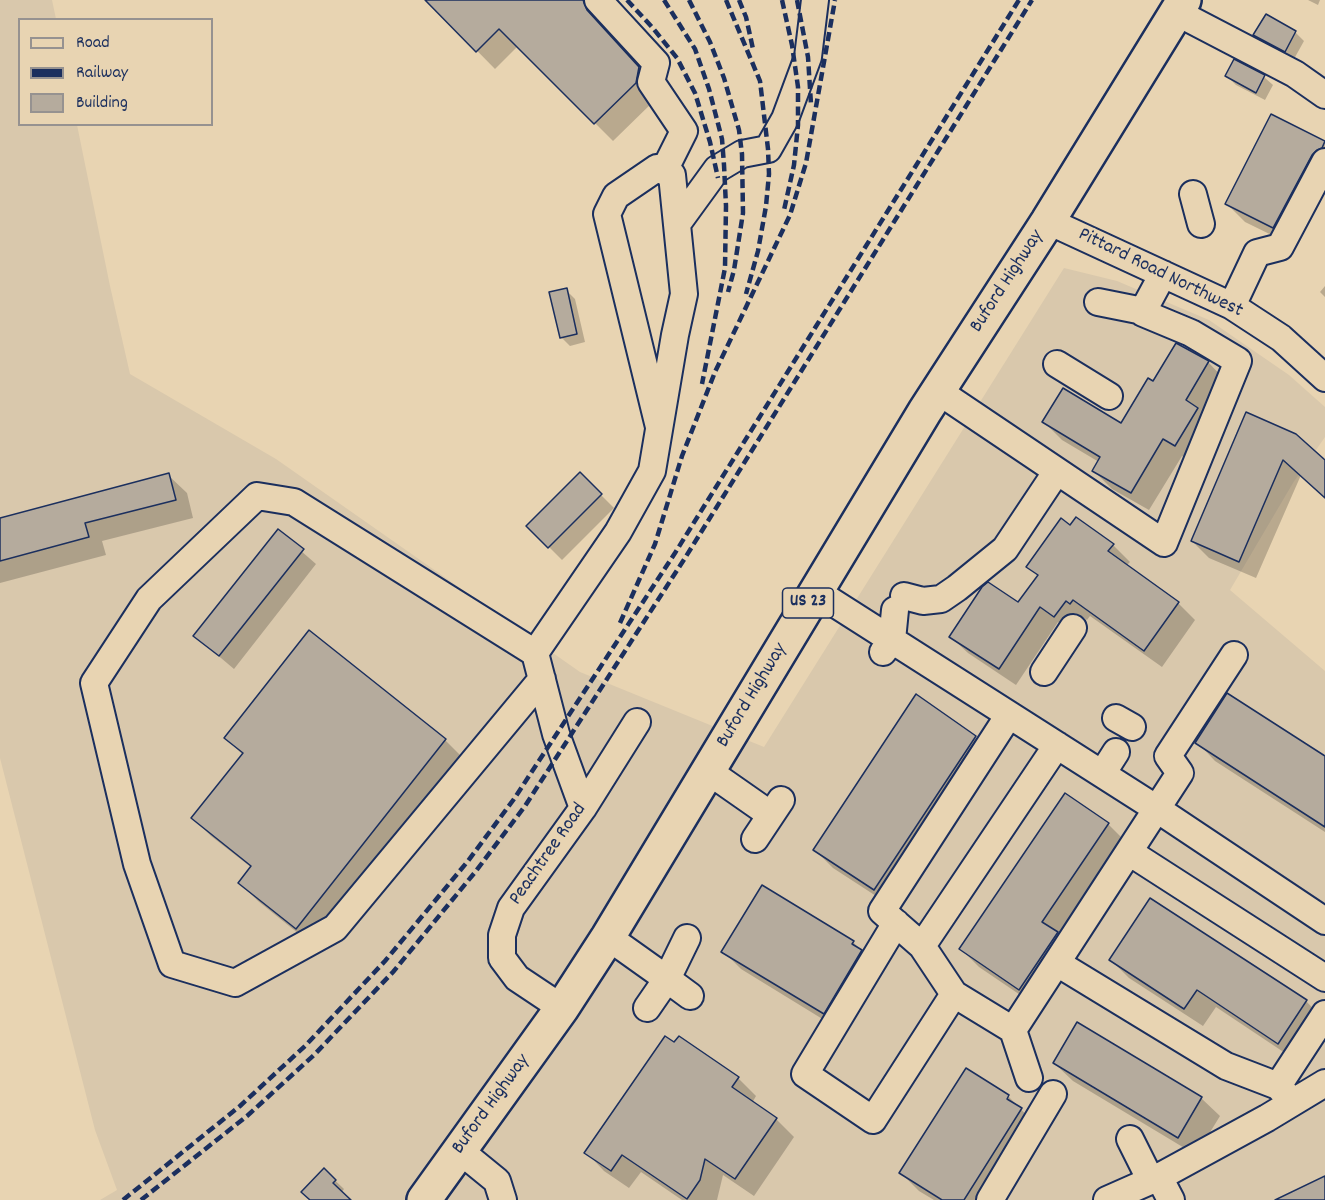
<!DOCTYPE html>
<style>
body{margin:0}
#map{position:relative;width:1325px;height:1200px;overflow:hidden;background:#e8d4b2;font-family:Dekko,sans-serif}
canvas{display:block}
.legend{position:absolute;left:18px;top:18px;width:195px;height:108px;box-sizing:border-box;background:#e8d4b2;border:2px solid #969290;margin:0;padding:8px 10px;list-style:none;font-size:18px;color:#1b2f5e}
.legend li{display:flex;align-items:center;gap:12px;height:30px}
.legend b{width:30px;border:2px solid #969290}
</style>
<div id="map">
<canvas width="1325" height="1200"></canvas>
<ul class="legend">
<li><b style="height:8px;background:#e8d4b2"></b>Road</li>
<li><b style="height:8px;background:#1b2f5e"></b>Railway</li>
<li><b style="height:16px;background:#b5ab9d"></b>Building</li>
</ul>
</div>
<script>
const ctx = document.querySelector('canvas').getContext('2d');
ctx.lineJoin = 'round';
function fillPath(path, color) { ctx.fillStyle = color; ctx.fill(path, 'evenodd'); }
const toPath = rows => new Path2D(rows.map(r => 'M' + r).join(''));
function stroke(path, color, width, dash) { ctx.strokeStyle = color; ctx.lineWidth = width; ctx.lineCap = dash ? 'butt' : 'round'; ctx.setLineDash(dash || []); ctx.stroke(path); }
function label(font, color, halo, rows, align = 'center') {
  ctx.font = font + ' Dekko,sans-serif'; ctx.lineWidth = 4.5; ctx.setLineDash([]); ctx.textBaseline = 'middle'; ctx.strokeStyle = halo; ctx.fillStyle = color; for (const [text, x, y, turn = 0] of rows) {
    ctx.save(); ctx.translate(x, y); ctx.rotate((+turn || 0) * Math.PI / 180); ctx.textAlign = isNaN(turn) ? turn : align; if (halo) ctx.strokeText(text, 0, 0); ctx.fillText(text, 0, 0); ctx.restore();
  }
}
fillPath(toPath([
 [0,0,52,0,56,19,20,20,20,124,77,125,110,286,130,374,276,459,580,672,764,747,1064,268,1117,281,1209,320,1289,375,1325,407,1325,437,1293,483,1230,590,1325,671,1325,1200,100,1200,117,1190,95,1130,0,758]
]), '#d9c8ac');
fillPath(toPath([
 [427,0,587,0,601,15,601,22,605,30,657,87,654,101,613,141,518,46,495,69],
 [1308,0,1320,0,1318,5],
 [1295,32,1304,41,1294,59,1264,44,1255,35],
 [1235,61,1264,77,1273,85,1265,100,1236,85,1227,76],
 [1272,116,1325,143,1325,182,1292,245,1245,222,1227,204],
 [1325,286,1325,297,1320,292],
 [566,290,575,299,585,342,570,346,561,337],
 [1176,345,1208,362,1226,381,1194,463,1182,456,1149,510,1112,489,1094,471,1099,462,1062,440,1044,422,1121,425,1154,383],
 [1247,414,1325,462,1325,497,1301,475,1256,578,1209,558,1192,541],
 [580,474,614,508,562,560,528,526],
 [168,475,187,493,193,518,102,541,106,555,0,583,0,519],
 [1071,527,1113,545,1130,562,1126,566,1178,603,1195,620,1162,667,1090,616,1087,620,1083,617,1072,633,1058,622,1016,685,968,653,951,637,1019,604,1039,577,1028,567],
 [278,531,316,564,234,669,195,636],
 [309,633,445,740,463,758,314,946,258,901,240,883,252,868,211,836,193,818,243,755,226,738],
 [917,696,961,725,994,755,893,907,833,868,815,850],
 [1197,742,1325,758,1325,832,1215,761],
 [1108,824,1126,842,1038,1007,979,967,961,949],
 [853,942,871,960,842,1031,741,969,723,951],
 [1111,960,1306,1001,1324,1020,1297,1061,1216,1007,1203,1026,1129,978],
 [1054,1063,1201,1098,1220,1116,1196,1155,1073,1081],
 [738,1078,756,1096,752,1103,776,1119,794,1137,754,1196,723,1175,717,1200,682,1200,641,1172,629,1188,604,1171,586,1152],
 [1008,1096,1039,1128,994,1200,934,1200,919,1191,901,1173],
 [324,1170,344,1189,341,1193,349,1200,311,1200]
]), '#0003');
const building = toPath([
 [425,0,583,0,587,10,639,67,636,83,594,124,499,29,476,52,425,0],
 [1266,14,1296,31,1285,52,1253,35,1266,14],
 [1234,59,1265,75,1256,93,1225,76,1234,59],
 [1271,114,1325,141,1322,148,1317,150,1312,155,1273,228,1225,204,1271,114],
 [567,288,577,334,560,338,549,292,567,288],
 [1176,343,1209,361,1186,400,1198,408,1175,446,1163,439,1131,493,1092,471,1100,457,1042,422,1063,388,1121,423,1148,378,1153,381,1176,343],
 [1246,412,1296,434,1325,460,1325,498,1283,460,1239,562,1191,541,1246,412],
 [580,472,602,494,548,548,526,526,580,472],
 [169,473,176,500,85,523,89,537,0,561,0,518,169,473],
 [1076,517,1114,544,1108,551,1179,602,1144,651,1073,600,1070,604,1066,601,1054,617,1040,607,999,669,949,637,982,587,988,582,1018,602,1038,575,1026,567,1061,518,1070,525,1076,517],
 [278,529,304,549,219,656,193,636,278,529],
 [309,630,446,739,296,929,238,883,251,866,191,818,243,753,224,738,309,630],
 [1227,693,1325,756,1325,827,1195,743,1227,693],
 [916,694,976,736,874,890,813,850,916,694],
 [1065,793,1109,823,1042,922,1058,932,1019,990,959,949,1065,793],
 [762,885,854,941,852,944,862,950,824,1014,721,952,762,885],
 [1150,898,1307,1000,1278,1044,1197,990,1184,1009,1109,960,1150,898],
 [1077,1022,1202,1097,1178,1138,1053,1063,1077,1022],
 [665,1036,674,1042,679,1036,739,1077,732,1087,777,1118,735,1179,705,1159,700,1180,687,1199,622,1155,611,1171,584,1153,665,1036],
 [966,1068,1009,1095,1007,1099,1022,1108,964,1200,942,1200,899,1173,966,1068],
 [324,1168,336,1180,333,1183,351,1200,310,1200,301,1192,324,1168],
 [1325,1176,1325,1200,1275,1200,1325,1176]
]);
fillPath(building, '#b5ab9d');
stroke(building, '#1b2f5e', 1.5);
const minor = toPath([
 [598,0,656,63,651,82,684,131,664,171],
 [1176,12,1295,74,1325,95],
 [1193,194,1201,224],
 [1048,221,1232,306,1281,338,1325,378],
 [677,224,717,169,742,154,768,149,785,119,808,57,815,0],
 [1098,302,1143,311,1163,274],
 [1232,306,1257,253,1280,247,1325,162],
 [1057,364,1109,396],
 [938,391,1164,543,1238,361,1191,333,1143,313],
 [815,591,1157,809,1325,921],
 [904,596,923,601,941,599,957,588,1005,549,1057,471],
 [883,652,892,640,895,610],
 [535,653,618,532,652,471,675,335,684,294,672,175,657,168,616,196,607,214,659,427],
 [1044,672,1073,628],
 [542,679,335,928,235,983,172,964,137,864,94,683,149,599,257,496,294,502,535,653,556,734,583,808],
 [1116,718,1132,727],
 [708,771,771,815],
 [1102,774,1116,752],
 [755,839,781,800],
 [1129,852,1325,978],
 [896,923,805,1074,873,1120,954,994,1013,1030,1180,773,1168,756,1234,655],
 [608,937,667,979,647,1008],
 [687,938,667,979,690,996],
 [922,946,1057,745],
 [1057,963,1226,1066,1278,1086],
 [954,994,922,946,882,911,1009,715],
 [562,1008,517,978,502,958,502,935,511,908,583,808,637,722],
 [1013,1030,1029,1078],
 [1289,1098,1278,1086,1325,1014],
 [1130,1139,1151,1181],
 [459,1150,497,1181,503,1200],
 [1159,1177,1171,1200],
 [990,1200,1053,1094],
 [1107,1200,1159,1177,1267,1118,1325,1083]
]);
const major = toPath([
 [424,1200,562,1008,608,937,925,411,1048,221,1184,0]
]);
stroke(minor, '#1b2f5e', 30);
stroke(major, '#1b2f5e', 38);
stroke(minor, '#e8d4b2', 26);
stroke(major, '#e8d4b2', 33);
stroke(toPath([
 [627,0,652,27,677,58,695,93,710,142,718,178],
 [664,0,695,49,709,89,722,139,724,165,726,206,725,268,702,384],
 [689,0,710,42,724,78,739,130,742,154,743,213,734,270,728,292],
 [726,0,760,81,768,149,769,174,766,206,758,251,746,294],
 [739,0,746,17,753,49],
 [782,0,792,45,798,87,798,125,794,165,784,210],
 [797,0,808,57,811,104],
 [620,623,655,544,682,456,715,372,790,215,806,163,835,0],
 [123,1200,240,1106,305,1046,385,961,468,861,514,799,675,553,1019,0],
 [141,1200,247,1116,314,1055,393,972,476,871,525,806,685,558,1032,0]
]), '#1b2f5e', 4.5, [9, 4.5]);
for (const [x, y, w] of [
 [808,603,51]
]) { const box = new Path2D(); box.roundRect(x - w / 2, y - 15, w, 30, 4.5); ctx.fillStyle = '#e8d4b2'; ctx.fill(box); stroke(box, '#1b2f5e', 1.5); }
label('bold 18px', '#1b2f5e', null, [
 ["US 23",808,603]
]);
label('20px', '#1b2f5e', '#e8d4b2', [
 ["Pittard Road Northwest",1160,274,26],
 ["Buford Highway",1008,282,-57],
 ["Buford Highway",753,696,-59],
 ["Peachtree Road",549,855,-55],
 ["Buford Highway",492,1105,-54]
]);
</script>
